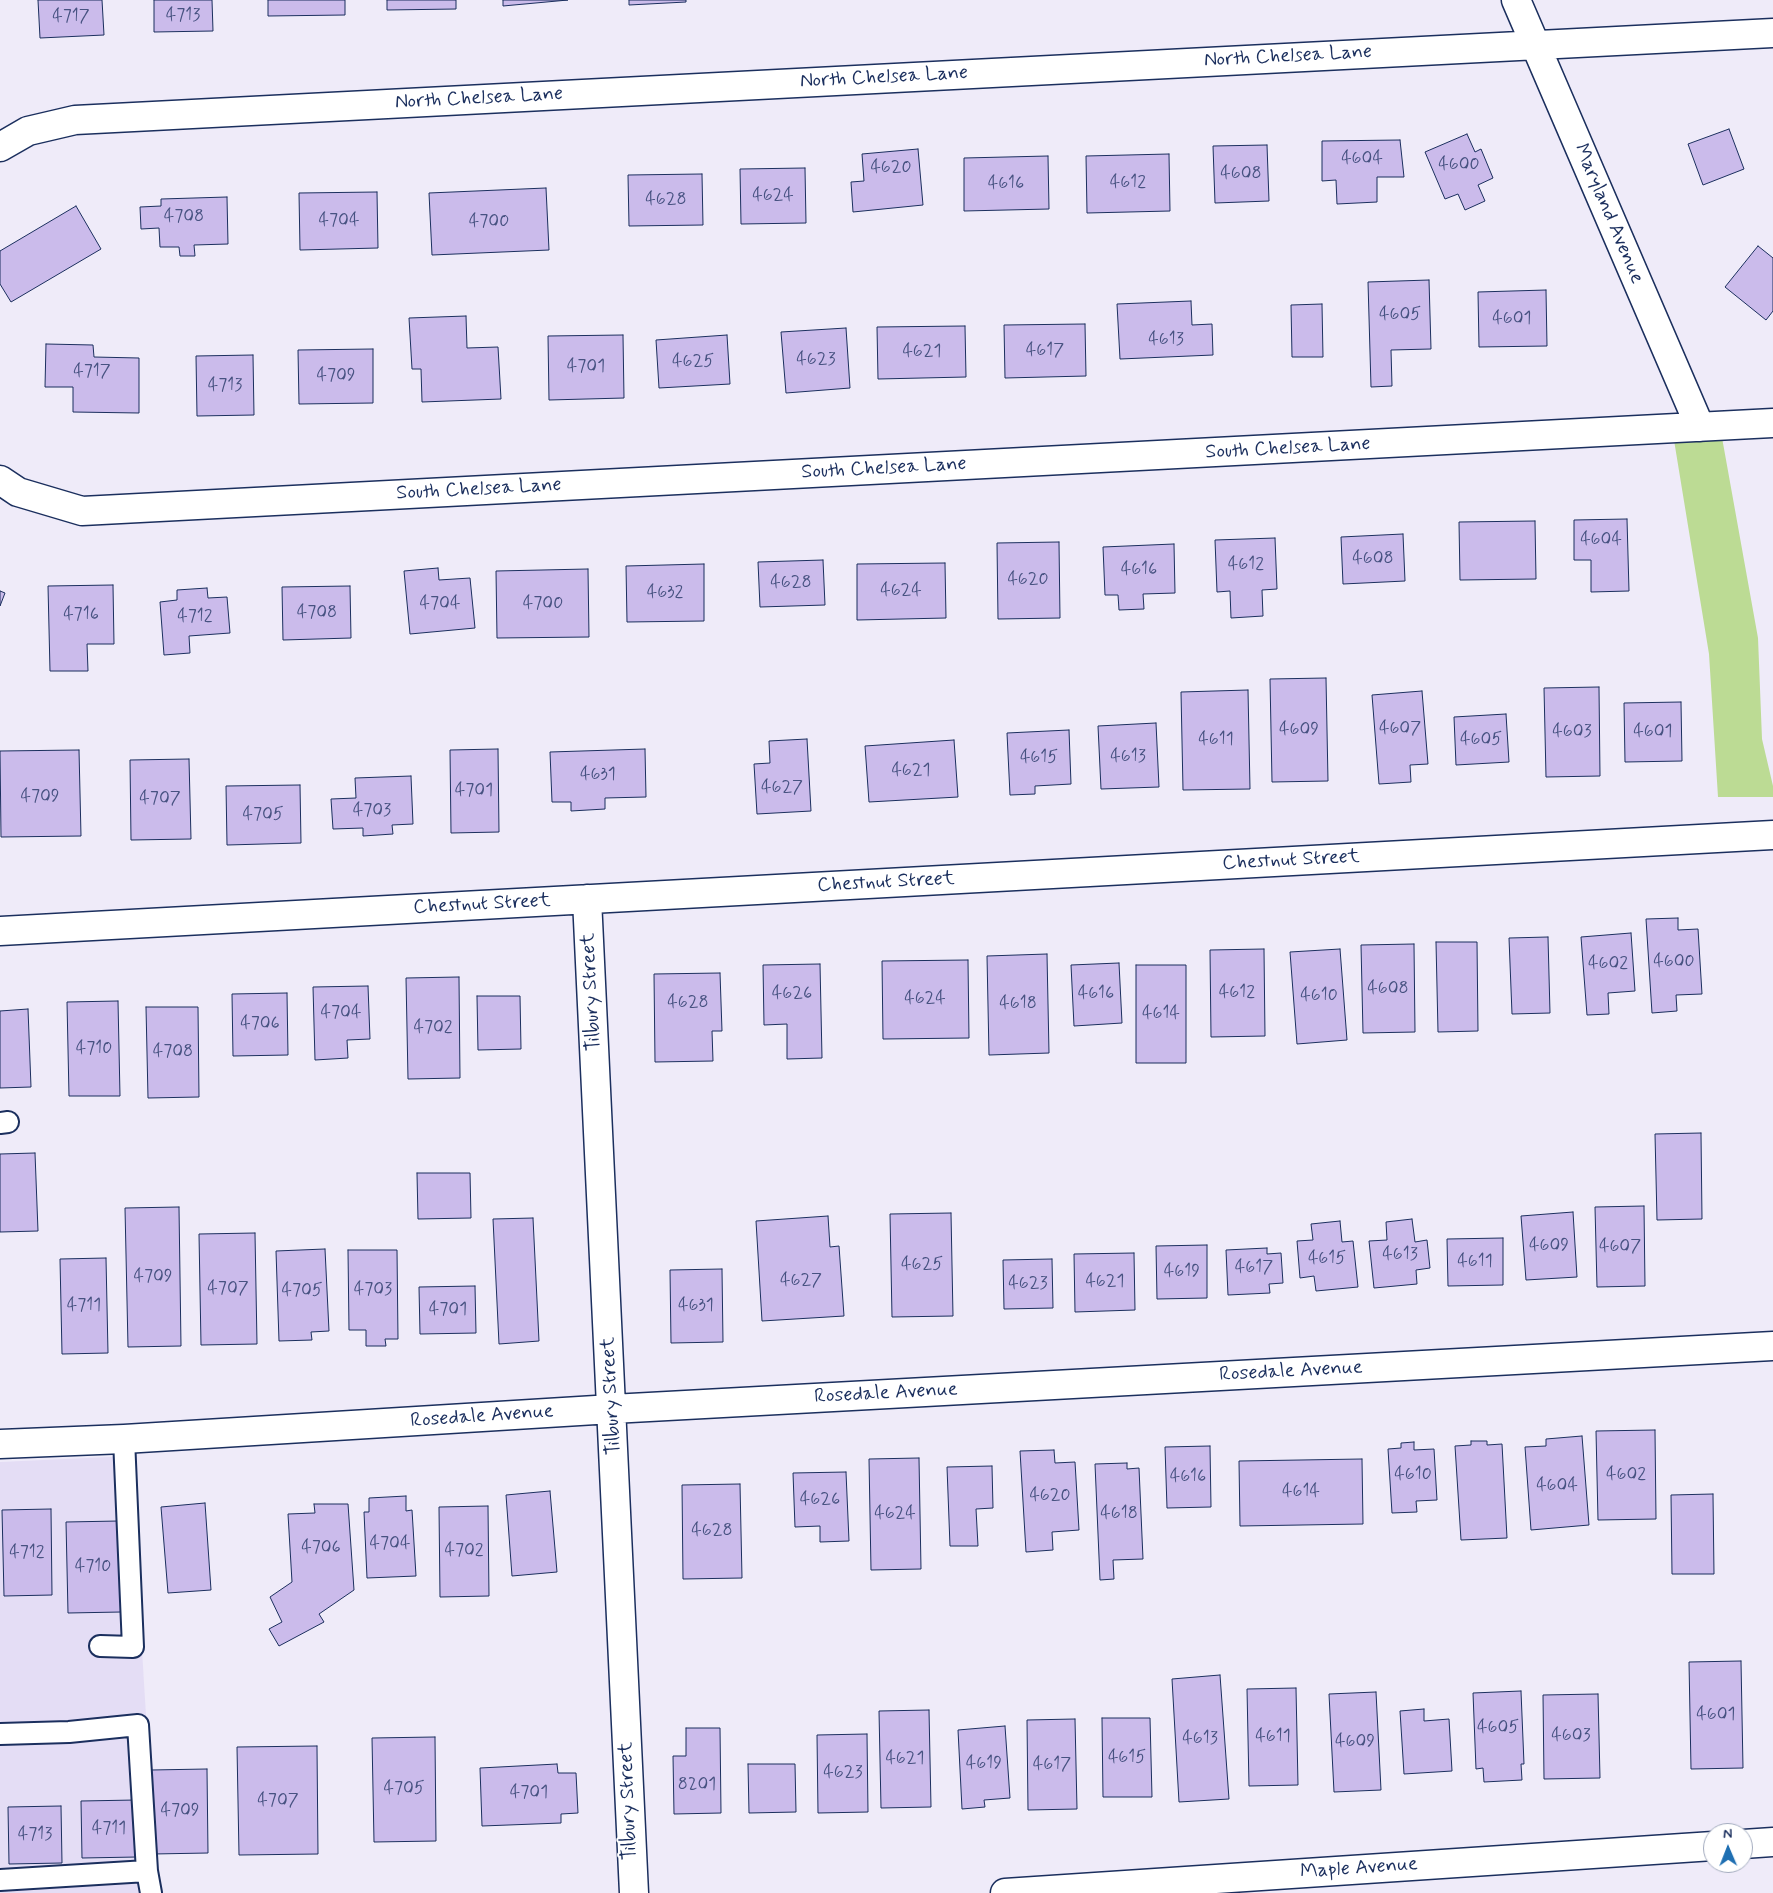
<!DOCTYPE html>
<style>
body{margin:0}
#map{position:relative;width:1773px;height:1893px;overflow:hidden;background:#efebf9;font-family:Mynerve,sans-serif}
canvas{display:block}
.north{position:absolute;left:1703px;top:1823px;width:50px;height:50px;box-sizing:border-box;background:#fff;border:1px solid #a4acbf;border-radius:50%;rotate:359deg;font-size:14px;font-weight:700;line-height:20px;text-align:center;color:#1b2f5e}
.north::after{content:'';display:block;margin:auto;width:18px;height:22px;background:#1f6fb2;clip-path:polygon(50% 0,100% 100%,50% 72%,0 100%)}
</style>
<div id="map">
<canvas width="1773" height="1893"></canvas>
<div class="north">N</div>
</div>
<script>
const ctx = document.querySelector('canvas').getContext('2d');
ctx.lineJoin = 'round';
function fillPath(path, color) { ctx.fillStyle = color; ctx.fill(path, 'evenodd'); }
const toPath = rows => new Path2D(rows.map(r => 'M' + r).join(''));
function stroke(path, color, width, dash) { ctx.strokeStyle = color; ctx.lineWidth = width; ctx.lineCap = dash ? 'butt' : 'round'; ctx.setLineDash(dash || []); ctx.stroke(path); }
function label(font, color, halo, rows, align = 'center') {
  ctx.font = font + ' Mynerve,sans-serif'; ctx.lineWidth = 4; ctx.setLineDash([]); ctx.textBaseline = 'middle'; ctx.strokeStyle = halo; ctx.fillStyle = color; for (const [text, x, y, turn = 0] of rows) {
    ctx.save(); ctx.translate(x, y); ctx.rotate((+turn || 0) * Math.PI / 180); ctx.textAlign = isNaN(turn) ? turn : align; if (halo) ctx.strokeText(text, 0, 0); ctx.fillText(text, 0, 0); ctx.restore();
  }
}
fillPath(toPath([
 [130,1456,157,1893,0,1893,0,1462]
]), '#e4ddf5');
fillPath(toPath([
 [1721,432,1758,638,1762,739,1773,786,1773,797,1718,797,1709,654,1673,434]
]), '#bcdb94');
const building = toPath([
 [38,0,102,0,104,35,40,38,38,0],
 [154,0,212,0,213,31,154,32,154,0],
 [268,0,345,0,345,15,268,16,268,0],
 [387,0,456,0,456,9,387,10,387,0],
 [503,0,568,0,503,6,503,0],
 [629,0,686,0,686,2,629,5,629,0],
 [1729,129,1744,169,1703,185,1688,144,1729,129],
 [1467,134,1475,152,1481,149,1493,178,1478,185,1485,201,1465,210,1458,194,1445,199,1425,152,1467,134],
 [1400,140,1404,177,1377,177,1377,202,1337,204,1336,180,1322,181,1322,141,1400,140],
 [1267,145,1269,201,1215,203,1213,146,1267,145],
 [918,149,923,205,853,212,851,182,864,181,862,154,918,149],
 [1169,154,1170,211,1087,213,1086,156,1169,154],
 [1048,156,1049,209,964,211,964,158,1048,156],
 [805,168,806,223,741,224,740,169,805,168],
 [702,174,703,225,629,226,628,175,702,174],
 [546,188,549,250,432,255,429,193,546,188],
 [377,192,378,248,300,250,299,193,377,192],
 [227,197,228,244,194,245,195,256,180,256,179,247,160,247,159,228,141,229,140,207,161,206,161,199,227,197],
 [76,206,101,249,11,302,0,284,0,251,76,206],
 [1758,246,1773,258,1773,311,1766,320,1725,287,1758,246],
 [1429,280,1431,349,1391,350,1392,386,1371,387,1368,282,1429,280],
 [1546,290,1547,346,1479,347,1478,292,1546,290],
 [1191,301,1192,325,1212,324,1213,355,1120,359,1117,304,1191,301],
 [1322,304,1323,357,1292,357,1291,305,1322,304],
 [466,316,467,348,498,347,501,399,422,402,421,369,412,369,409,318,466,316],
 [1085,324,1086,376,1005,378,1004,325,1085,324],
 [965,326,966,377,878,379,877,327,965,326],
 [846,328,850,388,786,393,781,332,846,328],
 [623,335,624,398,549,400,548,336,623,335],
 [727,335,730,384,659,388,656,340,727,335],
 [46,344,93,345,94,357,139,358,139,413,73,412,73,387,45,387,46,344],
 [373,349,373,403,299,404,298,350,373,349],
 [253,355,254,415,197,416,196,356,253,355],
 [1627,519,1629,591,1591,592,1591,560,1574,560,1574,520,1627,519],
 [1535,521,1536,579,1460,580,1459,522,1535,521],
 [1403,534,1405,581,1343,584,1341,537,1403,534],
 [1275,538,1277,589,1262,590,1263,616,1231,618,1230,591,1217,592,1215,540,1275,538],
 [1059,542,1060,618,998,619,997,543,1059,542],
 [1174,544,1175,593,1143,594,1144,609,1119,610,1118,595,1105,595,1103,547,1174,544],
 [823,560,825,605,760,607,758,562,823,560],
 [945,563,946,618,857,620,857,564,945,563],
 [704,564,704,621,627,622,626,566,704,564],
 [438,568,439,580,470,578,475,628,410,634,404,571,438,568],
 [588,569,589,637,497,638,496,571,588,569],
 [113,585,114,644,87,644,88,671,50,671,48,586,113,585],
 [350,586,351,638,283,640,282,587,350,586],
 [207,588,208,598,227,597,230,633,189,636,190,653,164,655,160,602,177,600,177,590,207,588],
 [0,591,5,593,0,606,0,591],
 [1326,678,1328,781,1272,782,1270,679,1326,678],
 [1599,687,1600,776,1546,777,1544,688,1599,687],
 [1248,690,1250,789,1183,790,1181,692,1248,690],
 [1422,691,1428,764,1410,765,1411,782,1379,784,1372,695,1422,691],
 [1681,702,1682,761,1625,762,1624,703,1681,702],
 [1506,714,1509,762,1456,765,1454,717,1506,714],
 [1156,723,1159,787,1101,789,1098,726,1156,723],
 [1069,730,1071,784,1035,786,1035,794,1010,795,1007,733,1069,730],
 [807,739,811,811,757,814,754,764,770,763,769,741,807,739],
 [954,740,958,797,869,802,865,746,954,740],
 [498,749,499,832,451,833,450,750,498,749],
 [645,749,646,797,605,798,605,809,571,811,571,802,552,802,550,752,645,749],
 [79,750,81,836,1,837,0,751,79,750],
 [189,759,191,839,131,840,130,760,189,759],
 [411,776,413,824,392,825,393,834,363,836,363,828,333,829,331,799,356,798,355,778,411,776],
 [300,785,301,843,227,845,226,786,300,785],
 [1678,918,1678,930,1698,929,1702,994,1676,995,1677,1011,1652,1013,1646,919,1678,918],
 [1631,933,1635,991,1608,993,1609,1014,1587,1015,1581,937,1631,933],
 [1548,937,1550,1013,1512,1014,1509,938,1548,937],
 [1436,942,1477,942,1478,1031,1438,1032,1436,942],
 [1414,944,1415,1032,1363,1033,1361,945,1414,944],
 [1264,949,1265,1036,1211,1037,1210,950,1264,949],
 [1340,949,1347,1040,1297,1044,1290,952,1340,949],
 [1047,954,1049,1053,989,1055,987,956,1047,954],
 [968,960,969,1038,883,1039,882,961,968,960],
 [1119,963,1122,1023,1074,1026,1071,965,1119,963],
 [820,964,822,1058,787,1059,787,1024,764,1025,763,965,820,964],
 [1136,965,1186,965,1186,1063,1136,1063,1136,965],
 [720,973,722,1031,712,1031,713,1061,655,1062,654,974,720,973],
 [459,977,460,1078,408,1079,406,978,459,977],
 [368,986,370,1039,347,1040,348,1058,315,1060,313,987,368,986],
 [287,993,288,1055,233,1056,232,994,287,993],
 [477,996,520,996,521,1049,478,1050,477,996],
 [118,1001,120,1096,69,1096,67,1002,118,1001],
 [146,1007,198,1007,199,1097,148,1098,146,1007],
 [28,1009,31,1087,0,1088,0,1011,28,1009],
 [1701,1133,1702,1219,1657,1220,1655,1134,1701,1133],
 [35,1153,38,1231,0,1232,0,1154,35,1153],
 [417,1173,470,1173,471,1218,418,1219,417,1173],
 [1644,1206,1645,1286,1597,1287,1595,1207,1644,1206],
 [179,1207,181,1346,128,1347,125,1208,179,1207],
 [1573,1212,1577,1277,1526,1280,1521,1216,1573,1212],
 [951,1213,953,1316,892,1317,890,1214,951,1213],
 [828,1216,830,1247,839,1246,844,1316,762,1321,756,1221,828,1216],
 [533,1218,539,1341,499,1344,493,1219,533,1218],
 [1412,1219,1415,1242,1427,1240,1430,1268,1416,1270,1417,1284,1374,1288,1369,1241,1387,1240,1386,1222,1412,1219],
 [1340,1221,1342,1242,1353,1241,1358,1287,1316,1291,1314,1276,1300,1278,1297,1241,1313,1240,1311,1224,1340,1221],
 [255,1233,257,1344,201,1345,199,1234,255,1233],
 [1503,1238,1503,1285,1448,1286,1447,1239,1503,1238],
 [1207,1245,1207,1298,1157,1299,1156,1246,1207,1245],
 [1267,1248,1267,1254,1281,1253,1283,1283,1269,1284,1270,1293,1228,1295,1226,1250,1267,1248],
 [325,1249,329,1331,311,1332,312,1340,279,1341,276,1251,325,1249],
 [348,1250,397,1250,398,1339,385,1339,386,1346,366,1346,366,1330,349,1330,348,1250],
 [1134,1253,1135,1310,1075,1312,1074,1254,1134,1253],
 [106,1258,108,1353,62,1354,60,1259,106,1258],
 [1052,1259,1053,1308,1004,1309,1003,1260,1052,1259],
 [722,1269,723,1342,671,1343,670,1270,722,1269],
 [475,1286,476,1333,420,1334,419,1287,475,1286],
 [1655,1430,1656,1519,1598,1520,1596,1431,1655,1430],
 [1582,1436,1589,1525,1531,1530,1525,1447,1546,1446,1546,1439,1582,1436],
 [1471,1441,1487,1441,1487,1445,1502,1444,1507,1538,1461,1540,1455,1446,1471,1445,1471,1441],
 [1414,1442,1414,1450,1434,1449,1437,1500,1416,1501,1417,1512,1392,1513,1388,1449,1401,1448,1401,1443,1414,1442],
 [1210,1446,1211,1507,1167,1508,1165,1447,1210,1446],
 [1054,1450,1055,1463,1075,1462,1079,1530,1052,1532,1053,1550,1026,1552,1020,1451,1054,1450],
 [919,1458,921,1569,871,1570,869,1459,919,1458],
 [1362,1459,1363,1524,1240,1526,1239,1461,1362,1459],
 [1127,1463,1127,1469,1139,1468,1143,1559,1113,1560,1114,1579,1100,1580,1095,1464,1127,1463],
 [992,1466,993,1508,976,1509,978,1546,950,1546,947,1467,992,1466],
 [846,1472,849,1541,820,1542,820,1526,795,1527,793,1473,846,1472],
 [740,1484,742,1578,683,1579,682,1485,740,1484],
 [550,1491,557,1572,512,1576,506,1495,550,1491],
 [1713,1494,1714,1574,1672,1574,1671,1495,1713,1494],
 [406,1496,406,1511,412,1510,416,1576,367,1578,364,1512,369,1512,369,1498,406,1496],
 [205,1503,211,1590,168,1593,161,1507,205,1503],
 [314,1504,348,1504,354,1590,319,1614,324,1622,279,1646,269,1629,282,1622,270,1597,292,1582,288,1514,315,1513,314,1504],
 [488,1506,489,1596,440,1597,439,1507,488,1506],
 [51,1509,52,1595,4,1596,2,1510,51,1509],
 [119,1521,121,1612,68,1613,66,1522,119,1521],
 [1741,1661,1743,1768,1691,1769,1689,1662,1741,1661],
 [1220,1675,1229,1799,1179,1802,1172,1679,1220,1675],
 [1296,1688,1298,1785,1249,1786,1247,1689,1296,1688],
 [1521,1691,1524,1764,1521,1764,1522,1780,1484,1782,1483,1768,1476,1769,1473,1693,1521,1691],
 [1376,1692,1381,1790,1334,1792,1329,1694,1376,1692],
 [1598,1694,1600,1778,1544,1779,1543,1695,1598,1694],
 [1424,1709,1424,1721,1449,1719,1452,1771,1404,1774,1400,1711,1424,1709],
 [929,1710,931,1807,881,1808,879,1711,929,1710],
 [1102,1718,1150,1718,1152,1797,1103,1797,1102,1718],
 [1075,1719,1077,1809,1028,1810,1027,1720,1075,1719],
 [1005,1726,1010,1798,984,1800,985,1807,962,1809,958,1730,1005,1726],
 [686,1728,720,1728,721,1813,674,1814,673,1756,686,1756,686,1728],
 [867,1734,868,1812,818,1813,817,1735,867,1734],
 [435,1737,436,1841,374,1842,372,1738,435,1737],
 [317,1746,318,1854,239,1855,237,1747,317,1746],
 [557,1764,558,1773,576,1773,578,1813,561,1814,561,1823,482,1826,480,1768,557,1764],
 [748,1764,795,1764,796,1812,749,1813,748,1764],
 [207,1769,208,1853,153,1854,151,1770,207,1769],
 [136,1800,137,1857,82,1858,81,1801,136,1800],
 [61,1806,62,1863,9,1864,8,1807,61,1806]
]);
fillPath(building, '#cbbbeb');
stroke(building, '#1b2f5e', 1);
const lane = toPath([
 [0,1123,8,1122],
 [100,1646,133,1647,124,1439],
 [0,1734,69,1732,138,1725,147,1871],
 [0,1880,147,1871,151,1893]
]);
const street = toPath([
 [1516,0,1700,427],
 [0,147,28,131,75,120,1773,33],
 [0,480,18,492,82,511,1773,423],
 [587,899,634,1893],
 [0,931,1773,835],
 [0,1444,124,1439,612,1409,1773,1346],
 [1743,1844,1773,1842],
 [1005,1893,1713,1846]
]);
stroke(lane, '#1b2f5e', 24);
stroke(street, '#1b2f5e', 31);
stroke(lane, '#fff', 20);
stroke(street, '#fff', 28);
label('18px', '#475281', null, [
 ["4713",183,16],
 ["4717",71,17],
 ["4604",1362,159],
 ["4600",1459,165],
 ["4620",891,168],
 ["4608",1241,174],
 ["4612",1128,183],
 ["4616",1006,184],
 ["4624",773,196],
 ["4628",666,200],
 ["4708",184,217],
 ["4704",339,221],
 ["4700",489,222],
 ["4605",1400,315],
 ["4601",1512,319],
 ["4613",1166,340],
 ["4617",1045,351],
 ["4621",922,352],
 ["4623",816,360],
 ["4625",693,362],
 ["4701",586,367],
 ["4717",92,372],
 ["4709",336,376],
 ["4713",225,386],
 ["4604",1601,540],
 ["4608",1373,559],
 ["4612",1246,565],
 ["4616",1139,570],
 ["4620",1028,580],
 ["4628",791,583],
 ["4624",901,591],
 ["4632",665,593],
 ["4704",440,604],
 ["4700",543,604],
 ["4708",317,613],
 ["4716",81,615],
 ["4712",195,617],
 ["4607",1400,729],
 ["4609",1299,730],
 ["4603",1572,732],
 ["4601",1653,732],
 ["4611",1216,740],
 ["4605",1481,740],
 ["4613",1128,757],
 ["4615",1039,758],
 ["4621",911,771],
 ["4631",598,775],
 ["4627",782,788],
 ["4701",474,791],
 ["4709",40,797],
 ["4707",160,799],
 ["4703",372,811],
 ["4705",263,815],
 ["4600",1674,962],
 ["4602",1608,964],
 ["4608",1388,989],
 ["4612",1237,993],
 ["4626",792,994],
 ["4616",1096,994],
 ["4610",1319,996],
 ["4624",925,999],
 ["4628",688,1003],
 ["4618",1018,1004],
 ["4704",341,1013],
 ["4614",1161,1014],
 ["4706",260,1024],
 ["4702",433,1028],
 ["4710",94,1049],
 ["4708",173,1052],
 ["4609",1549,1246],
 ["4607",1620,1247],
 ["4613",1400,1255],
 ["4615",1327,1259],
 ["4611",1475,1262],
 ["4625",922,1265],
 ["4617",1254,1268],
 ["4619",1182,1272],
 ["4709",153,1277],
 ["4627",801,1281],
 ["4621",1105,1282],
 ["4623",1028,1284],
 ["4707",228,1289],
 ["4703",373,1290],
 ["4705",302,1291],
 ["4711",84,1306],
 ["4631",696,1306],
 ["4701",448,1310],
 ["4610",1413,1475],
 ["4602",1626,1475],
 ["4616",1188,1477],
 ["4604",1557,1486],
 ["4614",1301,1492],
 ["4620",1050,1496],
 ["4626",820,1500],
 ["4624",895,1514],
 ["4618",1119,1514],
 ["4628",712,1531],
 ["4704",390,1544],
 ["4706",321,1548],
 ["4702",464,1551],
 ["4712",27,1553],
 ["4710",93,1567],
 ["4601",1716,1715],
 ["4605",1498,1728],
 ["4603",1571,1736],
 ["4611",1273,1737],
 ["4613",1200,1739],
 ["4609",1355,1742],
 ["4615",1127,1758],
 ["4621",905,1759],
 ["4619",984,1764],
 ["4617",1052,1765],
 ["4623",843,1773],
 ["8201",697,1785],
 ["4705",404,1789],
 ["4701",529,1793],
 ["4707",278,1801],
 ["4709",180,1811],
 ["4711",109,1829],
 ["4713",35,1835]
]);
label('20px', '#1b2f5e', '#fff', [
 ["North Chelsea Lane",1288,57,-3],
 ["North Chelsea Lane",884,78,-3],
 ["North Chelsea Lane",479,99,-3],
 ["Maryland Avenue",1608,214,67],
 ["South Chelsea Lane",1288,449,-3],
 ["South Chelsea Lane",884,469,-3],
 ["South Chelsea Lane",479,490,-3],
 ["Chestnut Street",1291,861,-3],
 ["Chestnut Street",886,883,-3],
 ["Chestnut Street",482,905,-3],
 ["Tilbury Street",592,992,-93],
 ["Rosedale Avenue",1291,1372,-3],
 ["Rosedale Avenue",886,1394,-3],
 ["Tilbury Street",612,1396,-93],
 ["Rosedale Avenue",482,1417,-4],
 ["Tilbury Street",629,1801,-92],
 ["Maple Avenue",1359,1869,-4]
]);
</script>
